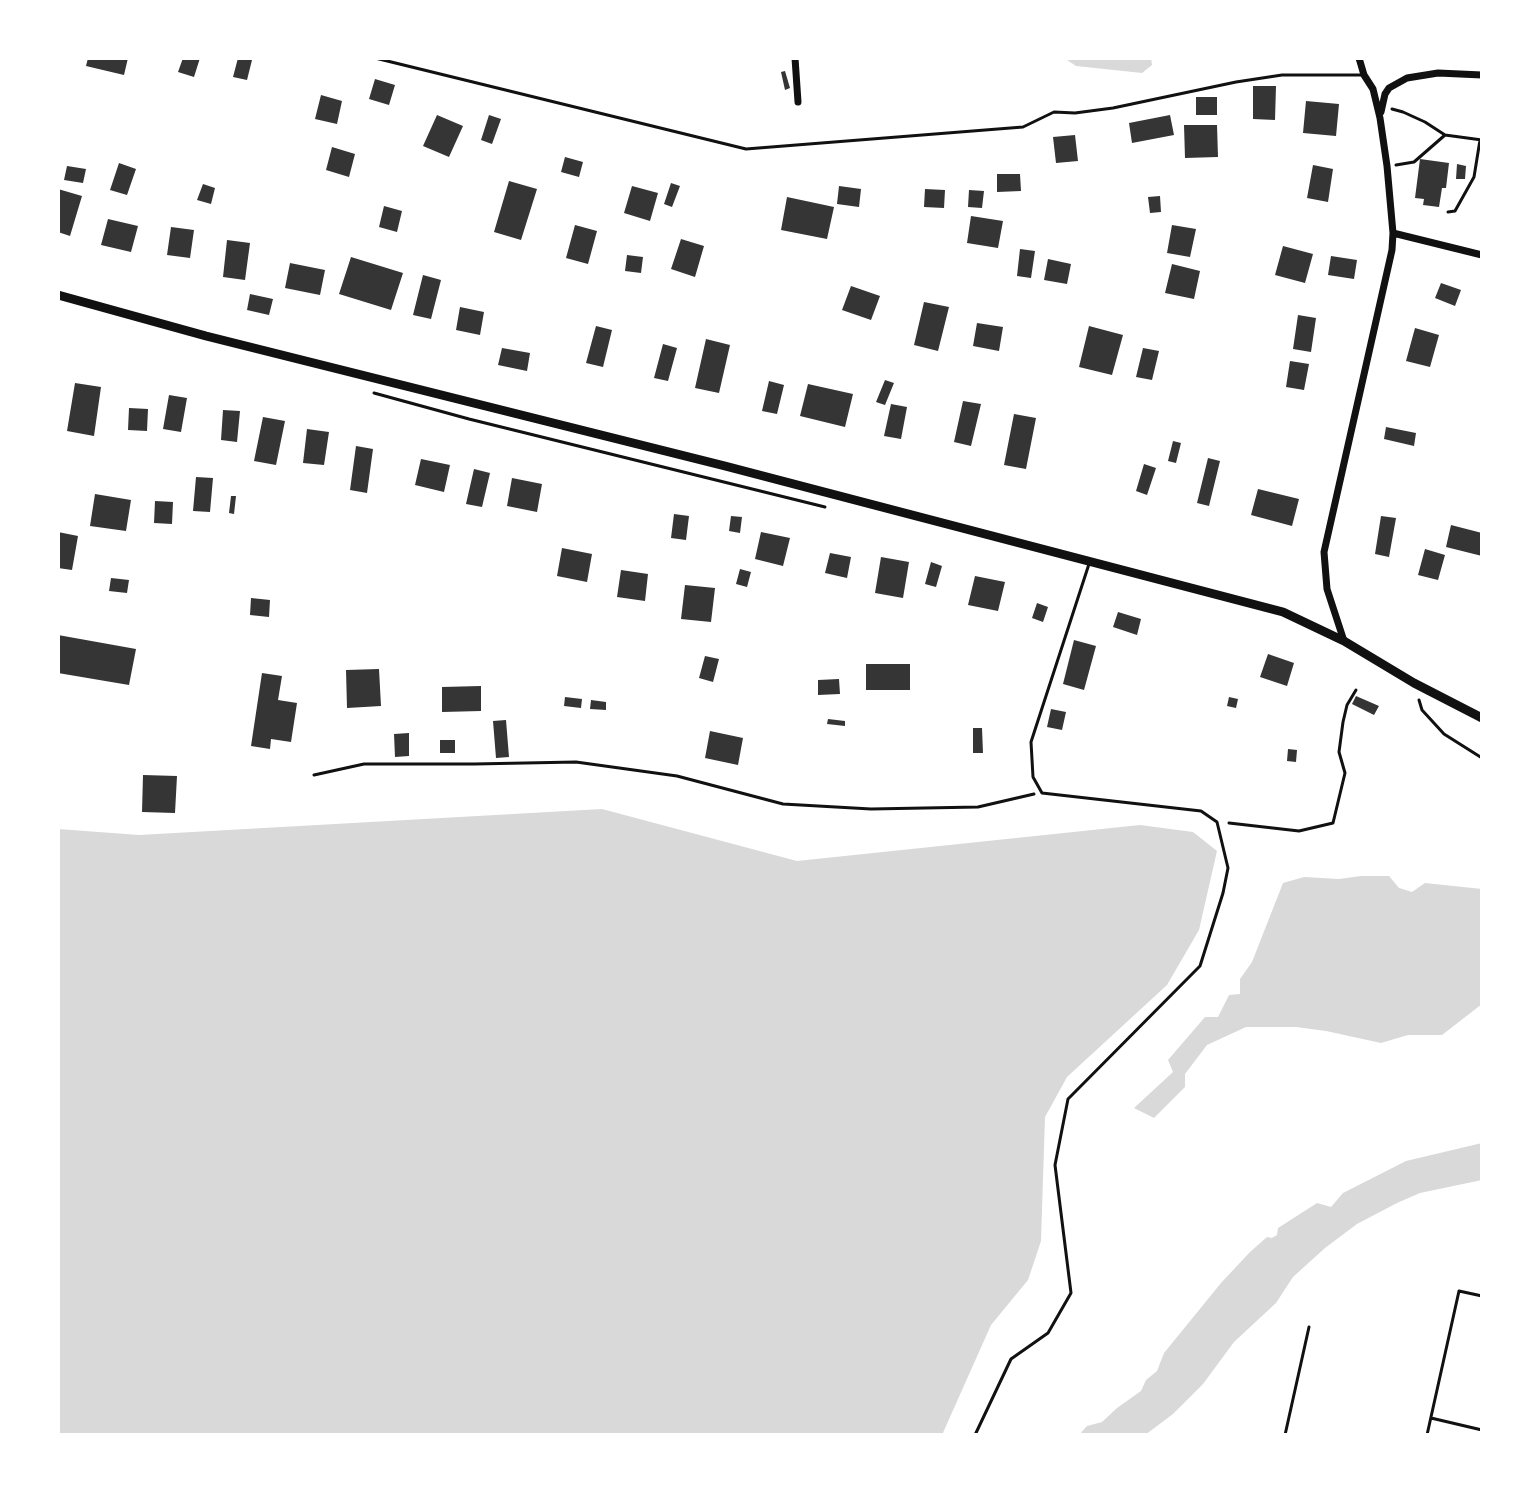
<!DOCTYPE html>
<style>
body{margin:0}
#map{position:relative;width:1540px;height:1493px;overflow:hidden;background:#fff;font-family:"Exo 2",sans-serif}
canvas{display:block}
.frame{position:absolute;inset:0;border:60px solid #fff;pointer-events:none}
</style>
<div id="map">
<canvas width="1540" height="1493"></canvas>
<div class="frame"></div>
</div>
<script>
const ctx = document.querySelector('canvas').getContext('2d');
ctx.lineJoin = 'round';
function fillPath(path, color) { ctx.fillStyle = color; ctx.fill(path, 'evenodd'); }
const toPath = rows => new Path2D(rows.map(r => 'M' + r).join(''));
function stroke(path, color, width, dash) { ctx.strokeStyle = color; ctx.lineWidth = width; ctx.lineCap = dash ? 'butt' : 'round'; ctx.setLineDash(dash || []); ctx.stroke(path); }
fillPath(toPath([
 [1064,58,1151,58,1152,65,1142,73,1076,66],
 [602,809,797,861,1140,825,1193,832,1217,851,1199,930,1167,985,1067,1077,1045,1117,1041,1241,1028,1280,991,1325,942,1435,58,1435,58,829,139,835],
 [1361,876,1389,876,1399,888,1412,892,1425,883,1482,889,1482,1004,1442,1035,1408,1035,1381,1043,1326,1031,1296,1027,1246,1027,1207,1045,1185,1074,1185,1087,1154,1118,1134,1108,1173,1072,1168,1060,1205,1017,1218,1017,1229,995,1240,994,1240,979,1252,962,1283,883,1304,877,1339,879],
 [1482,1143,1482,1180,1420,1193,1397,1203,1357,1224,1325,1248,1293,1277,1276,1303,1234,1342,1203,1384,1173,1414,1145,1435,1079,1435,1087,1426,1102,1422,1117,1408,1141,1391,1146,1380,1157,1371,1164,1353,1221,1283,1250,1252,1267,1237,1272,1238,1277,1235,1278,1228,1317,1203,1331,1207,1343,1193,1406,1161]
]), '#d9d9d9');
fillPath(toPath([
 [88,58,128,58,124,75,86,66],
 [183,58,200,58,194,77,178,72],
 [238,58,252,60,247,80,233,77],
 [785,71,790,88,785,90,781,72],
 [375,79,395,85,389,105,369,99],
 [1253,86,1276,86,1275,120,1253,119],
 [321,95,342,101,337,124,315,119],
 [1196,97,1217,97,1217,115,1196,115],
 [1306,101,1339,104,1336,136,1303,133],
 [437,115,463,126,449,157,423,146],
 [489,115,501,119,492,144,481,140],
 [1170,115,1174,135,1132,143,1129,123],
 [1184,125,1217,125,1218,157,1185,158],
 [1075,135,1078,161,1056,163,1053,137],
 [332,147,355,154,349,177,326,170],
 [565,157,583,162,579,177,561,172],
 [1420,159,1449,163,1446,188,1442,188,1439,207,1423,205,1424,199,1415,198],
 [119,163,136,169,127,195,110,190],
 [1457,164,1466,166,1465,179,1456,179],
 [1313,165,1333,169,1328,202,1307,198],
 [67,166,86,169,83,183,64,180],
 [997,174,1020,174,1021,191,997,192],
 [509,181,537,189,521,240,494,232],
 [671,183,680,186,672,207,664,204],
 [203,184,215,188,211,204,197,200],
 [632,186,658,193,650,221,624,213],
 [839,186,861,189,859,207,837,204],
 [58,189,82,196,70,236,58,232],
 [925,189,945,190,944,208,924,207],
 [969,190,984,191,982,208,968,207],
 [1160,196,1161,212,1150,213,1148,197],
 [787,197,834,207,827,239,781,230],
 [384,206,402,211,397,232,379,227],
 [971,216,1003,221,998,248,967,243],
 [108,219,138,226,131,252,101,245],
 [575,225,597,231,588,264,566,258],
 [1172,225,1196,229,1190,257,1167,253],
 [171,227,194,230,190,258,167,255],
 [681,239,704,246,695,277,671,269],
 [227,240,250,243,245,280,223,277],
 [1283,246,1313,254,1305,283,1275,275],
 [1020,249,1035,251,1031,278,1017,276],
 [627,255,643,257,641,273,625,271],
 [1331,256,1357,260,1354,279,1328,275],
 [351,257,403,273,391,310,339,294],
 [1048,259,1071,264,1067,284,1044,280],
 [290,263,325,270,320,295,285,288],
 [1172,264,1200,271,1194,299,1165,293],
 [423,275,441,280,431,319,413,315],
 [1441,283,1461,290,1455,306,1435,298],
 [851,286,880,296,871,320,842,310],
 [250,294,273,299,269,315,247,310],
 [924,302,949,307,938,351,914,345],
 [460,307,484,312,480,335,456,330],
 [1298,315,1316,318,1311,352,1293,349],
 [977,323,1003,327,999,351,973,346],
 [596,326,612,330,603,367,586,363],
 [1089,326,1123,335,1112,375,1079,367],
 [1415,328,1439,335,1430,367,1406,361],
 [706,339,730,345,719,393,695,388],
 [663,344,677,348,668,381,654,378],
 [502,348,530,353,527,371,498,365],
 [1143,348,1159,351,1152,380,1136,377],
 [1290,361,1309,364,1304,390,1286,387],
 [885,380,894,383,885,405,876,402],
 [769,381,784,385,777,414,762,411],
 [75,383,101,387,94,436,67,431],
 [808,384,853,394,845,427,800,416],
 [169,395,187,398,181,432,163,429],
 [963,401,981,404,971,446,954,442],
 [891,404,907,407,901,439,884,436],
 [129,408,148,409,147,431,128,430],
 [223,410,240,411,237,442,221,440],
 [1014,414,1036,418,1026,469,1004,465],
 [263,417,285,421,276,465,254,461],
 [1386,427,1416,433,1414,446,1384,439],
 [307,429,329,432,324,465,303,463],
 [1173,441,1181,443,1176,463,1168,461],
 [356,446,373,449,367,493,350,490],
 [1208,458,1220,461,1209,506,1197,503],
 [421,459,450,465,444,492,415,485],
 [1144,464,1156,468,1147,495,1136,491],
 [474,469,490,473,482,507,466,504],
 [196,477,213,478,210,512,193,511],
 [512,478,542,484,537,512,507,506],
 [1258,489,1299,499,1292,526,1251,515],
 [95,494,131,500,126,531,90,526],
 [231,496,236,496,234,514,229,513],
 [155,501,173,502,172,524,154,523],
 [674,514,689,516,686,540,671,538],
 [731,516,742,517,740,533,729,531],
 [1381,516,1396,518,1389,557,1375,554],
 [1451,525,1482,533,1482,556,1446,547],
 [58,532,78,536,72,570,58,568],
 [761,532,790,538,783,566,755,559],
 [562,548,592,554,587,582,557,576],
 [1425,549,1445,555,1438,580,1418,575],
 [830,553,851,557,847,578,825,573],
 [881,557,909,562,903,598,875,593],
 [931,562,942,566,936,587,925,584],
 [740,569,751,572,747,587,736,584],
 [621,570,648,574,645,601,617,597],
 [975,576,1005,582,998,611,968,605],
 [111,578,129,580,127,593,109,591],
 [685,585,715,588,711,622,681,619],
 [251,598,270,600,269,617,250,615],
 [1037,603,1048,607,1043,622,1032,618],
 [1118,612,1141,619,1137,635,1113,627],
 [58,635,136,649,129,685,58,673],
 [1074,640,1096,646,1084,690,1063,684],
 [1268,654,1294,663,1287,686,1260,677],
 [705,656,719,659,713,682,699,678],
 [866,664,910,664,910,690,866,690],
 [379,669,381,706,347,708,346,670],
 [262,673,282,676,278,700,297,703,291,742,271,739,270,749,251,746],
 [839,679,840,694,818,695,818,680],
 [481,686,481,711,442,712,442,687],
 [1356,696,1379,706,1374,715,1352,704],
 [565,697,582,699,581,708,564,706],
 [1229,697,1238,699,1236,708,1227,706],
 [591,700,606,702,606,710,590,709],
 [1051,709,1066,712,1062,730,1047,727],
 [828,719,845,721,845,726,827,724],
 [506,720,509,757,496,758,493,721],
 [973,728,982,728,983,753,973,753],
 [710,731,743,738,738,765,705,758],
 [409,733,409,756,395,757,394,734],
 [440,740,455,740,455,753,440,753],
 [1288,749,1297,750,1296,762,1287,761],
 [143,775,177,776,175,813,142,812]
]), '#353535');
stroke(toPath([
 [1392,109,1403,112,1425,122,1445,135],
 [1396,165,1414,162,1445,135,1482,140],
 [1448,212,1455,211,1474,177,1480,140],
 [374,393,469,419,825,507],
 [1419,700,1422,710,1444,734,1482,758],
 [314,775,364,764,474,764,576,762,677,776,783,804,871,809,978,807,1034,794],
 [1229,823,1299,831,1333,823,1345,773,1339,752,1343,722,1347,705,1356,690]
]), '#111', 3);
stroke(toPath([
 [375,58,746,149,1023,127,1054,112,1075,113,1113,108,1236,82,1282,75,1364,75],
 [1431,1418,1482,1430],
 [975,1435,1011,1359,1048,1333,1071,1293,1055,1165,1068,1099,1200,966,1223,893,1228,868,1217,822,1201,811,1042,793,1033,777,1031,742,1089,564],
 [1285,1435,1309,1327],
 [1427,1435,1459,1291,1482,1296]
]), '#111', 3);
stroke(toPath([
 [795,58,798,102],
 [1381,112,1385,94,1389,88,1407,78,1438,73,1482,75],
 [1393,233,1482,255],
 [1344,641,1327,589,1324,552,1392,250,1393,233,1387,166,1380,118,1373,89,1364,75,1359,58]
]), '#111', 7);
stroke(toPath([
 [58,295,206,336,725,466,1283,612,1344,641,1414,683,1482,718]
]), '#111', 9);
</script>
